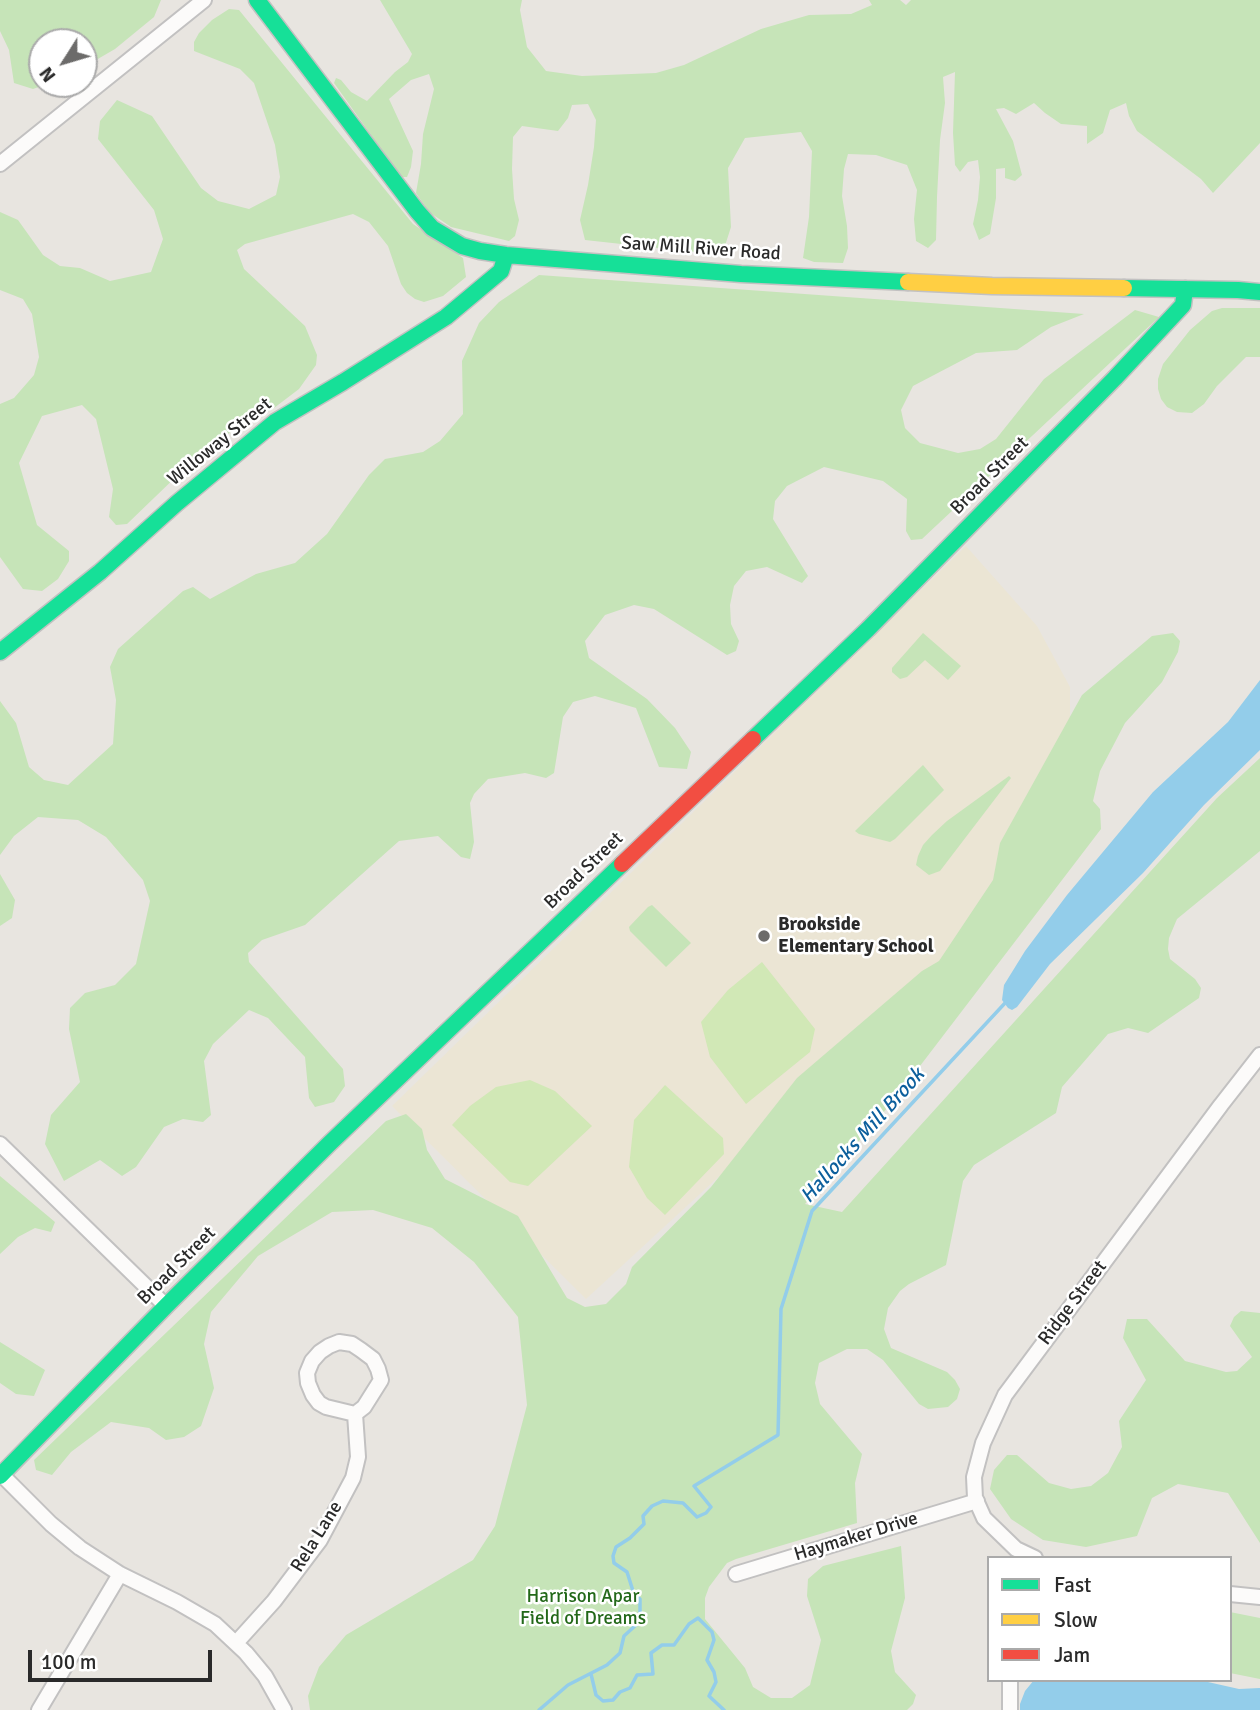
<!DOCTYPE html>
<style>
body{margin:0}
#map{position:relative;width:1260px;height:1710px;overflow:hidden;background:#e8e5e0;font-family:Signika,sans-serif}
canvas{display:block}
.legend{position:absolute;left:987px;top:1556px;width:245px;height:126px;box-sizing:border-box;background:#fff;border:2px solid #aaa;margin:0;padding:9px 12px;list-style:none;font-size:21px;color:#2a2a2a}
.legend li{display:flex;align-items:center;gap:14px;height:35px}
.legend b{width:35px;border:2px solid #aaa}
.north{position:absolute;left:28px;top:28px;width:70px;height:70px;box-sizing:border-box;background:#fff;border:2px solid #aaa;border-radius:50%;rotate:233deg;font-size:19px;font-weight:700;line-height:28px;text-align:center;color:#2a2a2a}
.north::after{content:'';display:block;margin:auto;width:24px;height:32px;background:#6c6b6a;clip-path:polygon(50% 0,100% 100%,50% 72%,0 100%)}
.scale{position:absolute;left:28px;top:1650px;width:184px;height:32px;box-sizing:border-box;border:4px solid #2a2a2a;border-top:0;padding-left:9px;font-size:21px;line-height:24px;white-space:nowrap;color:#2a2a2a;-webkit-text-stroke:5px #fff;paint-order:stroke}
</style>
<div id="map">
<canvas width="1260" height="1710"></canvas>
<ul class="legend">
<li><b style="height:9px;background:#16e098"></b>Fast</li>
<li><b style="height:9px;background:#ffcf43"></b>Slow</li>
<li><b style="height:9px;background:#f24e42"></b>Jam</li>
</ul>
<div class="north">N</div>
<div class="scale">100 m</div>
</div>
<script>
const ctx = document.querySelector('canvas').getContext('2d');
ctx.lineJoin = 'round';
function fillPath(path, color) { ctx.fillStyle = color; ctx.fill(path, 'evenodd'); }
const toPath = rows => new Path2D(rows.map(r => 'M' + r).join(''));
function stroke(path, color, width, dash) { ctx.strokeStyle = color; ctx.lineWidth = width; ctx.lineCap = dash ? 'butt' : 'round'; ctx.setLineDash(dash || []); ctx.stroke(path); }
function label(font, color, halo, rows, align = 'center') {
  ctx.font = font + ' Signika,sans-serif'; ctx.lineWidth = 5; ctx.setLineDash([]); ctx.textBaseline = 'middle'; ctx.strokeStyle = halo; ctx.fillStyle = color; for (const [text, x, y, turn = 0] of rows) {
    ctx.save(); ctx.translate(x, y); ctx.rotate((+turn || 0) * Math.PI / 180); ctx.textAlign = isNaN(turn) ? turn : align; if (halo) ctx.strokeText(text, 0, 0); ctx.fillText(text, 0, 0); ctx.restore();
  }
}
fillPath(toPath([
 [966,546,1037,626,1070,687,1070,737,1030,856,894,1015,586,1299,392,1106]
]), '#ebe5d4');
fillPath(toPath([
 [0,0,161,0,154,17,115,49,84,67,84,42,42,42,42,84,47,84,33,89,14,83,9,50,0,31],
 [380,0,522,0,520,10,527,47,546,71,582,76,656,73,684,65,761,29,809,15,851,14,872,5,869,0,900,0,906,5,911,0,1260,0,1260,143,1213,193,1201,179,1137,131,1129,116,1126,103,1110,110,1103,133,1087,144,1087,126,1061,124,1045,113,1034,103,1016,114,1004,108,996,109,1013,141,1022,175,1015,181,1005,178,1005,168,996,169,996,198,990,234,979,240,973,224,978,200,980,177,978,160,968,162,960,172,955,165,953,133,955,72,943,77,945,103,940,140,937,197,936,240,928,248,916,241,914,219,917,190,907,165,876,155,848,154,844,169,842,196,847,226,848,248,843,263,814,262,803,258,809,217,812,151,801,132,745,138,728,168,731,227,722,255,585,240,580,220,588,185,594,147,596,120,588,104,572,105,568,118,558,131,522,126,513,137,512,169,514,199,519,220,515,236,509,241,451,227,429,212,416,193,421,164,423,134,434,89,429,74,411,80,389,99,413,151,411,167,407,177,401,177,334,83,336,78,341,80,351,92,367,101,395,72,408,62,412,54],
 [229,9,239,10,413,224,463,258,466,277,443,296,424,302,415,299,407,293,401,284,388,246,369,222,353,214,245,244,237,250,244,269,305,326,317,355,316,365,299,389,274,408,210,444,127,524,116,525,109,517,113,489,96,419,82,405,42,416,19,463,37,525,69,551,69,561,58,579,42,591,23,589,0,557,0,404,14,398,34,375,39,357,32,314,23,299,0,290,0,212,18,220,43,255,60,266,80,268,110,281,151,272,163,239,154,210,98,139,100,121,117,100,152,116,201,188,218,201,249,209,276,195,280,177,275,145,254,83,240,69,194,51,194,42,199,33,212,20],
 [539,275,1084,314,1051,327,1017,350,976,353,913,386,901,410,905,428,920,443,958,453,980,449,996,439,1044,379,1135,310,1159,317,922,539,911,540,906,531,907,499,883,481,824,467,787,486,775,501,773,519,808,576,802,583,767,567,746,571,734,586,730,605,731,624,739,641,736,651,727,655,654,609,634,605,605,615,585,641,589,658,647,699,675,728,691,752,687,769,659,767,636,708,595,696,573,702,563,717,554,773,546,778,525,773,488,779,474,794,470,803,474,842,470,859,461,857,438,836,399,841,305,925,262,940,248,953,249,962,343,1069,345,1086,334,1102,315,1107,309,1098,305,1057,268,1018,249,1010,213,1044,204,1061,211,1115,203,1122,183,1119,164,1127,136,1167,122,1176,100,1160,64,1181,45,1144,51,1115,80,1082,69,1029,70,1008,85,993,115,985,136,964,150,901,143,880,106,837,78,820,38,817,14,836,0,855,0,701,16,723,29,767,44,780,68,785,113,744,116,700,110,667,118,649,183,591,193,587,210,599,256,574,295,563,327,534,369,475,385,459,423,452,440,441,463,414,462,361,479,323,499,302],
 [1222,308,1260,308,1260,357,1246,357,1217,386,1204,404,1192,413,1177,412,1167,407,1161,399,1158,389,1158,379,1163,364,1190,330,1212,311],
 [923,633,961,666,948,680,925,660,907,677,900,679,892,672,892,668],
 [1173,633,1180,641,1178,652,1162,682,1125,723,1100,771,1093,801,1100,809,1101,829,894,1100,805,1204,842,1212,1217,798,1260,758,1260,851,1177,919,1169,938,1168,949,1170,959,1195,979,1201,988,1199,998,1148,1033,1128,1028,1108,1034,1062,1087,1056,1113,974,1165,963,1181,946,1265,909,1284,900,1291,888,1308,884,1329,891,1348,947,1372,955,1380,960,1389,957,1399,948,1407,928,1409,919,1404,883,1360,867,1349,847,1349,819,1363,815,1383,820,1404,862,1454,855,1483,857,1523,736,1559,727,1563,709,1587,705,1598,705,1619,745,1668,753,1687,771,1698,792,1698,810,1685,821,1640,807,1596,808,1579,823,1566,901,1546,905,1598,891,1651,895,1672,916,1695,913,1704,907,1710,310,1710,308,1696,319,1667,346,1635,473,1560,495,1526,527,1405,518,1317,474,1262,432,1228,373,1210,332,1212,258,1256,211,1312,204,1344,214,1388,201,1426,184,1437,166,1440,149,1428,111,1422,71,1452,52,1475,36,1470,34,1460,386,1121,406,1114,422,1129,427,1150,445,1179,518,1216,567,1298,585,1307,606,1304,626,1284,632,1267,711,1187,797,1078,922,971,939,961,993,880,1000,843,1082,695,1152,636],
 [923,765,944,790,895,839,890,842,859,834,855,831],
 [1009,776,1011,778,940,871,929,875,916,865,918,856,923,845,932,835,947,821],
 [0,874,15,900,12,918,0,926],
 [652,905,691,943,666,967,630,931,629,927,648,907],
 [0,1176,55,1222,51,1232,35,1228,18,1237,0,1254],
 [1241,1311,1260,1313,1260,1543,1228,1493,1178,1484,1152,1498,1137,1536,1086,1547,1043,1540,1011,1519,990,1489,994,1470,1007,1455,1017,1455,1049,1483,1071,1489,1091,1486,1108,1473,1122,1447,1119,1421,1146,1380,1123,1338,1127,1319,1147,1319,1185,1361,1226,1372,1237,1371,1252,1357,1230,1326,1234,1317],
 [0,1342,45,1370,34,1396,16,1394,0,1383],
 [1230,1612,1260,1618,1260,1679,1230,1673]
]), '#c6e4b8');
fillPath(toPath([
 [762,962,815,1029,810,1052,746,1104,710,1057,701,1022,728,990],
 [530,1080,555,1091,592,1126,528,1186,510,1182,452,1125,470,1106,496,1087],
 [665,1085,723,1138,724,1154,665,1215,647,1198,629,1167,634,1120]
]), '#d1e8b6');
fillPath(toPath([
 [1260,680,1260,750,1204,805,1143,873,1050,964,1017,1007,1012,1010,1008,1008,1002,1000,1004,985,1025,951,1067,895,1153,792,1228,722],
 [1034,1680,1199,1680,1239,1689,1260,1688,1260,1710,1020,1710,1020,1704,1025,1691]
]), '#93cdea');
stroke(toPath([
 [591,1674,596,1695,603,1701,613,1700,620,1692,630,1688,637,1675,653,1674,651,1653,662,1645,674,1645,689,1624,698,1618,712,1632,714,1640,707,1660,714,1672,716,1682,709,1696,724,1710],
 [539,1710,568,1685,607,1665,620,1653,624,1636,636,1625,640,1617,640,1599,634,1594,627,1572,614,1563,613,1556,616,1547,630,1538,644,1524,643,1516,652,1506,663,1501,683,1503,697,1517,706,1513,711,1507,694,1486,778,1435,781,1309,812,1211,1006,1002]
]), '#93cdea', 3.5);
const street = toPath([
 [0,164,204,0],
 [0,1144,166,1306],
 [339,1342,352,1344,361,1350,373,1359,378,1369,381,1380,364,1407,355,1414,326,1407,319,1403,313,1395,308,1383,307,1373,312,1361,320,1352,329,1346,339,1342],
 [2,1475,51,1524,80,1548,120,1574,177,1602,215,1624,246,1653,265,1676,284,1710],
 [1035,1558,1016,1549,984,1518,975,1498,974,1477,983,1443,1005,1395,1221,1105,1260,1055],
 [736,1574,977,1501],
 [1230,1594,1260,1597],
 [236,1643,274,1601,320,1540,353,1478,358,1457,355,1414],
 [1010,1680,1010,1710],
 [39,1710,120,1574]
]);
const fast = toPath([
 [257,0,417,211,432,228,462,246,480,251,506,255,741,274,908,282],
 [1124,288,1238,290,1260,292],
 [0,652,100,572,177,503,275,422,343,382,446,317,501,271,506,255],
 [753,739,868,629,1115,378,1183,305,1185,289],
 [0,1476,166,1306,329,1144,622,864]
]);
const slow = toPath([
 [908,282,992,286,1124,288]
]);
const jam = toPath([
 [622,864,753,739]
]);
stroke(street, '#c2c1c1', 18);
stroke(fast, '#c2c1c1', 19);
stroke(slow, '#c2c1c1', 19);
stroke(jam, '#c2c1c1', 19);
stroke(street, '#fcfbfa', 14);
stroke(fast, '#16e098', 16);
stroke(slow, '#ffcf43', 16);
stroke(jam, '#f24e42', 16);
for (const [x, y, r, color] of [
 [764,936,7,"#6c6b6a"]
]) { const dot = new Path2D(); dot.arc(x, y, r, 0, 2 * Math.PI); ctx.fillStyle = color; ctx.fill(dot); stroke(dot, '#fff', 2.5); }
label('19px', '#2a2a2a', '#fff', [
 ["Saw Mill River Road",701,249,4],
 ["Willoway Street",220,442,-39],
 ["Broad Street",990,476,-45],
 ["Broad Street",584,871,-44],
 ["Broad Street",177,1266,-45],
 ["Ridge Street",1073,1303,-53],
 ["Rela Lane",317,1537,-58],
 ["Haymaker Drive",856,1537,-17]
]);
label('bold 19px', '#2a2a2a', '#fff', [
 ["Brookside",778,925],
 ["Elementary School",778,947]
], 'left');
label('19px', '#236819', '#fff', [
 ["Harrison Apar",583,1597],
 ["Field of Dreams",583,1619]
]);
label('italic 21px', '#0c5f9c', '#fff', [
 ["Hallocks Mill Brook",863,1136,-48]
]);
</script>
